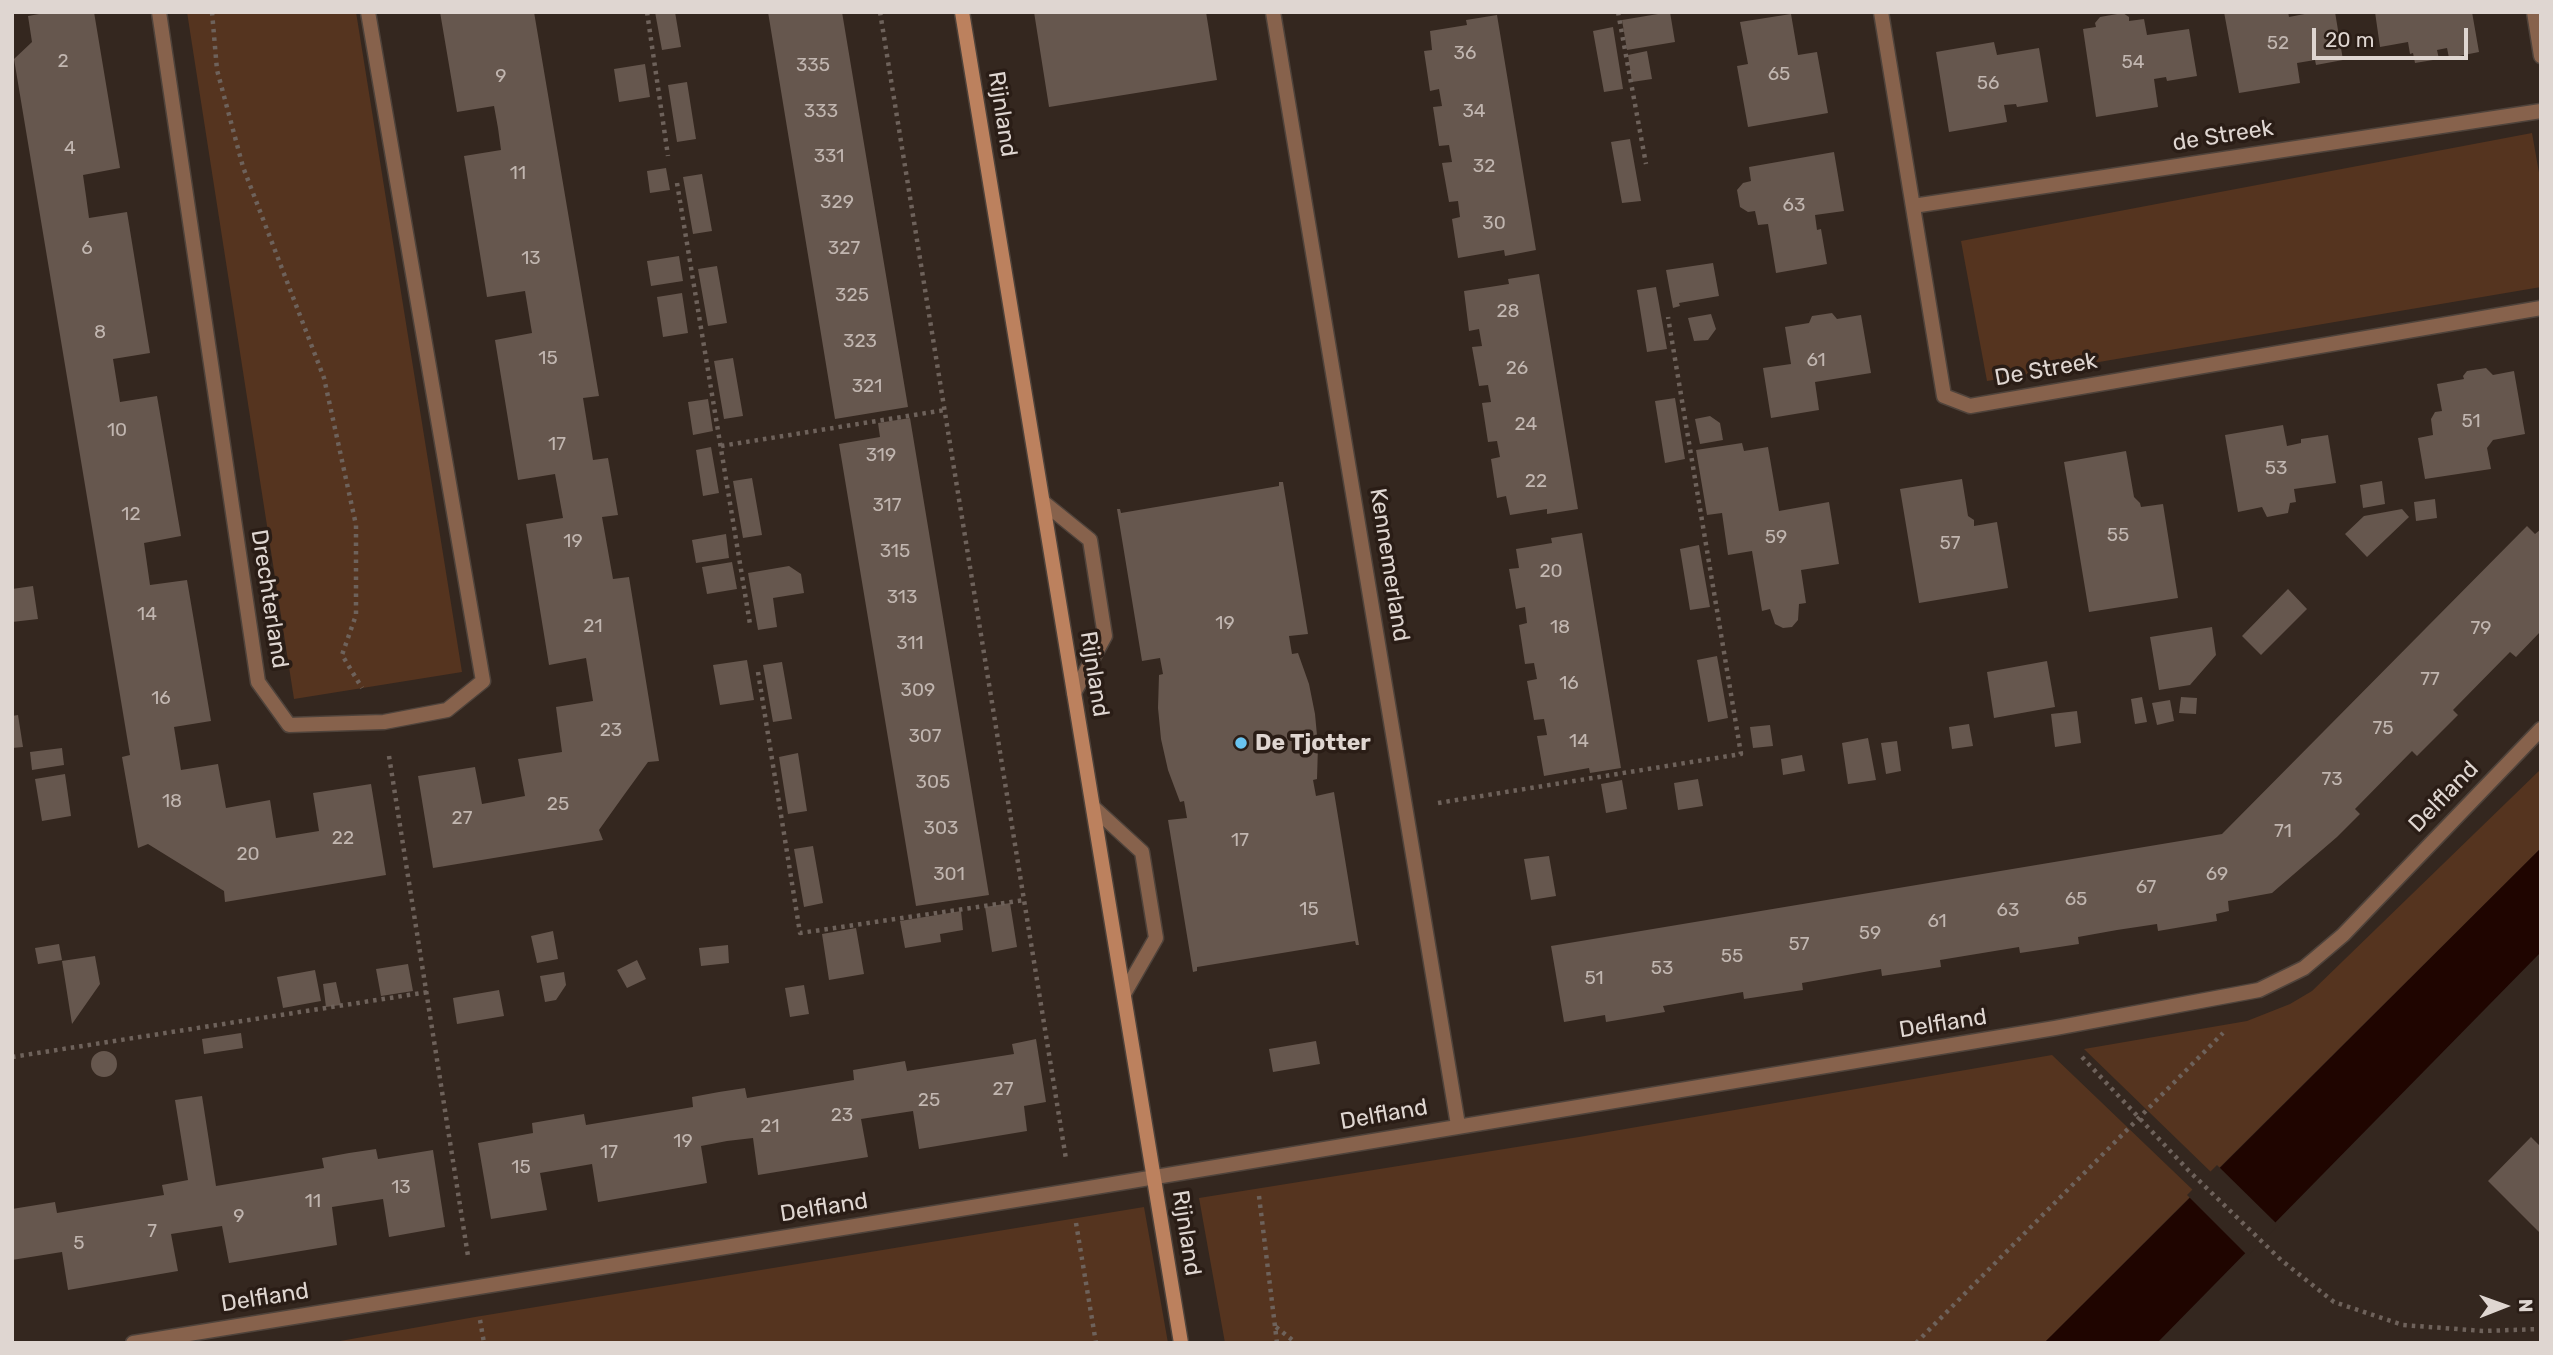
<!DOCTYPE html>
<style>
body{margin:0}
#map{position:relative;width:2553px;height:1355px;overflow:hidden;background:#34271f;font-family:Rubik,sans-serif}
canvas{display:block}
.frame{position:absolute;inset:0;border:14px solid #dfd6d1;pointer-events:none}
.north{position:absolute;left:2469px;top:1271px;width:70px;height:70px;-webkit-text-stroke:5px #2a1d16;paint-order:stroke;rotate:89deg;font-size:19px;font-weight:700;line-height:28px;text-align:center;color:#dfd6d1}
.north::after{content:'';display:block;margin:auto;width:24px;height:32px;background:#dfd6d1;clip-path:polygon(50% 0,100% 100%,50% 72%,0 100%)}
.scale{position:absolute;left:2312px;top:28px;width:156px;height:32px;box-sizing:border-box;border:4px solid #dfd6d1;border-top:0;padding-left:9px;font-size:21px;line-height:24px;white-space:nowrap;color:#dfd6d1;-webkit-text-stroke:5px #2a1d16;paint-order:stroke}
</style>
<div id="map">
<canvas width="2553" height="1355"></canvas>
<div class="frame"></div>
<div class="north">N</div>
<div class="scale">20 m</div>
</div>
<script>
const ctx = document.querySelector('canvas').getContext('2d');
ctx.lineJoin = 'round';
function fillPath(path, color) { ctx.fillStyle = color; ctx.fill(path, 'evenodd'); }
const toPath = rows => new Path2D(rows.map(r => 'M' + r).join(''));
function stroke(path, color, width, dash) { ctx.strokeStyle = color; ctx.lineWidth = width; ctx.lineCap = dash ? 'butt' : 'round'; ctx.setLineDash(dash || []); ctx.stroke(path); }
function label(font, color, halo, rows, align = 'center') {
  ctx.font = font + ' Rubik,sans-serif'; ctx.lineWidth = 7; ctx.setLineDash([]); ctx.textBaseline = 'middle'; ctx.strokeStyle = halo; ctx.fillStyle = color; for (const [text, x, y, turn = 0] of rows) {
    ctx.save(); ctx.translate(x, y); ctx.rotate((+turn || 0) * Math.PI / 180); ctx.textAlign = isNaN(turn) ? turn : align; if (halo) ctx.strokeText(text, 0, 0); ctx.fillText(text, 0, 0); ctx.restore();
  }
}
fillPath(toPath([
 [187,12,356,12,462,672,294,699],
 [2532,133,2541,184,2541,287,1987,381,1961,241],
 [2541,769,2541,848,2213,1174,2084,1049,2247,1021,2290,1004,2312,991],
 [2052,1055,2195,1192,2044,1343,1225,1343,1199,1198,1579,1137],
 [1144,1207,1168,1343,329,1343,475,1317]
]), '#55341f');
fillPath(toPath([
 [2541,848,2541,952,2157,1343,2044,1343]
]), '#1f0500');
fillPath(toPath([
 [2217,1165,2278,1225,2248,1256,2187,1195]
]), '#34271f');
fillPath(toPath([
 [50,12,94,12,120,168,83,175,86,196,89,218,127,212,150,353,113,359,120,402,157,396,181,536,144,543,150,585,187,580,211,721,174,727,181,770,218,764,226,808,270,800,276,838,319,831,313,793,371,784,386,875,225,902,224,891,148,844,138,848,122,757,130,755,14,59,32,42,28,16],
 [440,12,534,12,599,396,583,398,593,460,608,458,618,515,602,517,613,579,629,577,659,761,648,762,624,795,599,830,603,840,433,868,418,776,475,767,482,804,525,796,518,759,562,752,556,707,593,701,586,658,549,665,526,524,563,518,555,474,518,480,495,340,532,333,525,291,487,297,464,156,501,150,498,128,494,106,457,112],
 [655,12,675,12,681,47,662,50],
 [768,12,842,12,908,407,835,419],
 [1034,12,1206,12,1217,80,1049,107],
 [1670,12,1675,42,1627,50,1622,20],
 [2224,12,2288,12,2289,17,2315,12,2335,12,2343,60,2316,65,2315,60,2297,63,2300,83,2239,93],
 [2375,12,2472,12,2479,52,2449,58,2447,48,2437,50,2439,59,2415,63,2413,53,2410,54,2408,42,2380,47],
 [2123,13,2129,17,2129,21,2144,19,2147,35,2189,29,2197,76,2167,81,2166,77,2154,79,2158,107,2096,117,2083,29,2096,27,2095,23,2100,17],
 [1791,14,1798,55,1817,52,1828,113,1748,127,1737,66,1748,64,1740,22],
 [1497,15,1536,250,1505,256,1504,250,1458,258,1452,219,1460,217,1458,201,1449,202,1442,163,1452,162,1449,145,1439,146,1433,107,1442,106,1439,89,1430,91,1424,51,1432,50,1430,31,1467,25,1466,20],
 [1613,27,1623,89,1604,92,1593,31],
 [1994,42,1997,55,2039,48,2048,102,2017,107,2016,104,2004,105,2007,122,1949,132,1936,52],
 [1647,51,1652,79,1632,82,1628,55],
 [645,64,650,97,619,102,614,69],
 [687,82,696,139,677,142,668,85],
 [1630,139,1641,201,1622,203,1611,142],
 [1834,152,1844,211,1815,215,1817,230,1821,229,1827,264,1776,273,1768,224,1758,225,1755,211,1748,212,1740,207,1737,190,1743,183,1751,181,1749,167],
 [666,168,670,190,650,193,647,171],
 [702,174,712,231,693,234,683,177],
 [679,256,683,281,651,286,647,261],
 [1713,263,1719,296,1679,303,1680,306,1673,308,1666,270],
 [717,266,727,323,708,326,698,269],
 [1539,274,1578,509,1547,514,1547,509,1510,515,1506,496,1497,498,1491,459,1500,457,1497,441,1488,442,1482,403,1491,402,1488,385,1479,386,1472,347,1482,346,1479,329,1469,331,1464,291,1509,284,1508,279],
 [1656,287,1667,349,1647,352,1637,290],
 [682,293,688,333,663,337,657,297],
 [1832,313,1837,319,1861,315,1871,373,1815,382,1819,410,1771,418,1763,368,1791,364,1785,327,1809,323,1812,316],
 [1711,314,1716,329,1708,340,1694,341,1688,318],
 [733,358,743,416,724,419,714,361],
 [2486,368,2493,375,2514,371,2525,434,2493,440,2487,448,2491,469,2425,479,2418,438,2433,435,2431,419,2435,412,2442,411,2437,384,2464,379,2463,376,2467,371],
 [1675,398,1685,459,1665,463,1655,401],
 [708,399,713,431,693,435,688,402],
 [1710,416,1720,423,1723,440,1700,444,1695,419],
 [910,418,989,895,916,906,839,444,880,437,878,423],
 [2283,425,2287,446,2301,443,2301,439,2328,435,2336,483,2294,489,2296,502,2290,503,2288,513,2267,517,2262,507,2238,512,2225,435],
 [1742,443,1744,451,1768,447,1779,511,1829,502,1839,564,1801,570,1806,603,1799,604,1798,620,1792,627,1783,628,1775,624,1770,609,1762,611,1752,551,1728,555,1722,513,1707,515,1696,450],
 [711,447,719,493,703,496,696,450],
 [2126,451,2134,497,2140,503,2141,507,2163,504,2178,598,2089,612,2064,462],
 [752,478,762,535,743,538,733,481],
 [1962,479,1968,516,1974,520,1974,526,1997,522,2008,588,1919,603,1900,489],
 [2382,481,2385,504,2363,508,2360,485],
 [1279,482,1283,482,1308,634,1289,636,1292,654,1298,653,1309,684,1315,714,1318,746,1317,779,1313,780,1316,796,1334,792,1359,945,1356,945,1355,941,1197,967,1197,971,1193,972,1168,820,1187,818,1184,801,1180,802,1168,770,1161,739,1158,708,1159,675,1163,674,1160,658,1142,661,1117,509,1120,509,1121,513,1279,486],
 [2435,499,2437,518,2416,521,2414,502],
 [2402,509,2409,517,2367,557,2345,534,2364,516],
 [2527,526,2535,534,2541,529,2541,631,2516,657,2510,652,2453,710,2458,715,2417,756,2412,751,2355,809,2360,814,2337,837,2272,893,2228,901,2229,911,2216,914,2217,921,2158,931,2157,924,2117,930,2078,937,2079,944,2020,953,2019,947,1940,960,1941,967,1882,976,1881,969,1802,983,1803,990,1744,999,1743,992,1663,1006,1665,1012,1606,1022,1605,1015,1564,1022,1551,946,2222,834],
 [1582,533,1621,768,1590,773,1589,768,1544,776,1537,736,1547,735,1544,719,1534,720,1527,681,1537,679,1534,663,1525,664,1519,625,1527,623,1525,607,1516,609,1509,569,1519,568,1516,549,1552,543,1551,538],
 [726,534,729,558,696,563,692,540],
 [1699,545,1710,607,1690,610,1680,549],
 [732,562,737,589,707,594,702,567],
 [789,566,801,574,804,593,773,598,777,627,758,630,748,573],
 [33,586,38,619,12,622,12,589],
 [2288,589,2307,609,2261,655,2242,636],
 [2212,627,2216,655,2190,685,2159,690,2150,637],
 [1717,656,1728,718,1708,722,1697,660],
 [747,660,754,700,720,705,713,665],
 [2047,661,2055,707,1994,718,1987,672],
 [782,662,792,719,773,722,763,665],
 [2142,697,2147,722,2135,724,2131,699],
 [2181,697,2197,698,2196,714,2179,713],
 [2170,700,2174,721,2157,725,2152,703],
 [2077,711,2081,743,2055,747,2051,714],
 [18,715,23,747,12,748,12,716],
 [1969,724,1973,746,1952,749,1949,727],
 [1770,725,1773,746,1753,748,1750,727],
 [1868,738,1876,780,1848,784,1842,743],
 [1897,741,1901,771,1886,774,1881,743],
 [62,748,64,765,32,770,30,752],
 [798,753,807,811,788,814,779,757],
 [1802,755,1805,771,1783,775,1781,759],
 [65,774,71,816,42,821,35,779],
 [1698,779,1703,806,1678,810,1674,783],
 [1622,780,1627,809,1606,813,1601,784],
 [813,846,823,903,804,907,794,849],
 [1549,856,1556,896,1531,900,1524,859],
 [1010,903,1017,947,992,952,985,907],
 [961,911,963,930,940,934,941,942,905,948,900,921],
 [856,928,864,974,829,980,822,934],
 [553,931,558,959,537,963,531,936],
 [59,944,62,960,38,964,35,948],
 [728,945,729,963,701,966,699,948],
 [95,956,100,984,72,1024,62,961],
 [637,960,646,979,627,988,617,970],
 [408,964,413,991,381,996,376,969],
 [315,970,321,1001,283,1008,277,977],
 [564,972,566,985,556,1000,545,1002,540,976],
 [336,982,341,1005,326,1007,323,984],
 [804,985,809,1014,790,1017,785,988],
 [499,990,504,1016,457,1024,453,998],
 [241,1033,243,1048,204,1054,202,1039],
 [1036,1039,1046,1102,1024,1106,1027,1131,919,1149,913,1111,861,1119,868,1157,758,1175,753,1138,727,1141,701,1146,707,1183,598,1202,592,1164,540,1173,547,1210,491,1219,478,1143,533,1133,532,1123,584,1114,586,1125,693,1107,692,1097,719,1092,745,1088,747,1098,854,1080,853,1070,905,1061,907,1071,1014,1054,1012,1044],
 [1316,1041,1320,1064,1273,1072,1269,1049],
 '91 1064a13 13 0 1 1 26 0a13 13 0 1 1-26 0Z',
 [202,1096,216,1186,324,1168,322,1158,349,1153,376,1149,378,1159,433,1150,445,1227,389,1237,383,1199,332,1207,337,1245,229,1263,222,1226,171,1234,178,1271,68,1290,62,1252,12,1260,12,1209,55,1202,57,1213,164,1195,162,1185,188,1180,175,1100],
 [2531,1137,2541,1147,2541,1234,2488,1181]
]), '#66574e');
const lane = toPath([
 [1043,502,1090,540,1105,636,1074,693],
 [1094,808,1142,852,1156,938,1125,992]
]);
const street = toPath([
 [159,12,258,682,289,725,384,722,447,710,483,681,368,12],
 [1273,12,1458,1125],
 [1881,12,1944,396,1970,406,2541,308],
 [2534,12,2541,56],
 [1913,206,2541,111],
 [133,1343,1071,1191,2055,1028,2259,990,2304,968,2343,935,2541,729]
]);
const secondary = toPath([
 [962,12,1181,1343]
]);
stroke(lane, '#4f433b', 17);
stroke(street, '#4f433b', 17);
stroke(secondary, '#4f433b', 17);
stroke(toPath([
 [212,12,217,70,243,167,324,378,356,525,356,615,342,655,362,688],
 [647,12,668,156],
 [880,12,1066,1159],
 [1618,12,1646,164],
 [677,183,750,624],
 [721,446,945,410],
 [758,672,800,933,1025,900],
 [389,756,468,1256],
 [1438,803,1741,754,1668,317],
 [12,1057,428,992],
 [2082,1057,2189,1171,2281,1260,2334,1302,2403,1325,2483,1331,2541,1329],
 [1259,1196,1277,1343],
 [1076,1223,1096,1343],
 [480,1320,484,1343],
 [1276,1327,1296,1343],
 [1916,1343,2223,1033]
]), '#6e625b', 4.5, [3.5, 5]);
stroke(lane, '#87624c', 14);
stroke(street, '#87624c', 14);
stroke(secondary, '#bc815e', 14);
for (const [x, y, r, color] of [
 [1241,743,7,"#69c4f0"]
]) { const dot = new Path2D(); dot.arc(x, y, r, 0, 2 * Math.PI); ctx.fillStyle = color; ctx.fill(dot); stroke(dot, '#2a1d16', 2.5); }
label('19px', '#c1b6b0', null, [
 ["52",2278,44],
 ["36",1465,54],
 ["2",63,62],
 ["54",2133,63],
 ["335",813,66],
 ["65",1779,75],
 ["9",501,77],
 ["56",1988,84],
 ["333",821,112],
 ["34",1474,112],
 ["4",70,149],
 ["331",829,157],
 ["32",1484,167],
 ["11",518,174],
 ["329",837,203],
 ["63",1794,206],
 ["30",1494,224],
 ["6",87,249],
 ["327",844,249],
 ["13",531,259],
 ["325",852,296],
 ["28",1508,312],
 ["8",100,333],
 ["323",860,342],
 ["15",548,359],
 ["61",1816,361],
 ["26",1517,369],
 ["321",867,387],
 ["51",2471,422],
 ["24",1526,425],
 ["10",117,431],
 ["17",557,445],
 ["319",881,456],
 ["53",2276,469],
 ["22",1536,482],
 ["317",887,506],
 ["12",131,515],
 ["55",2118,536],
 ["59",1776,538],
 ["19",573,542],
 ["57",1950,544],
 ["315",895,552],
 ["20",1551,572],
 ["313",902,598],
 ["14",147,615],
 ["19",1225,624],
 ["21",593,627],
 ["18",1560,628],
 ["79",2481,629],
 ["311",910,644],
 ["77",2430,680],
 ["16",1569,684],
 ["309",918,691],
 ["16",161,699],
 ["75",2383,729],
 ["23",611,731],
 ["307",925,737],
 ["14",1579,742],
 ["73",2332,780],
 ["305",933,783],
 ["18",172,802],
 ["25",558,805],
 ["27",462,819],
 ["303",941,829],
 ["71",2283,832],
 ["22",343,839],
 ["17",1240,841],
 ["20",248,855],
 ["301",949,875],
 ["69",2217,875],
 ["67",2146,888],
 ["65",2076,900],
 ["15",1309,910],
 ["63",2008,911],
 ["61",1937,922],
 ["59",1870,934],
 ["57",1799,945],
 ["55",1732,957],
 ["53",1662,969],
 ["51",1594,979],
 ["27",1003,1090],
 ["25",929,1101],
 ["23",842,1116],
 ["21",770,1127],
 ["19",683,1142],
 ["17",609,1153],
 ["15",521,1168],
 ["13",401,1188],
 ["11",313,1202],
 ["9",239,1217],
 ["7",152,1232],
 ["5",79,1244]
]);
label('23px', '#dfd6d1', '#2a1d16', [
 ["Rijnland",1002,114,81],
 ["de Streek",2223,136,-9],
 ["De Streek",2046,370,-10],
 ["Kennemerland",1389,565,81],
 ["Drechterland",269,599,81],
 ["Rijnland",1094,674,81],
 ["Delfland",2444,797,-46],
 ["Delfland",1943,1024,-9],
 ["Delfland",1384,1115,-10],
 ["Delfland",824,1208,-9],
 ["Rijnland",1186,1233,81],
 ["Delfland",265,1298,-9]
]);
label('bold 23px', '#dfd6d1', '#2a1d16', [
 ["De Tjotter",1255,743]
], 'left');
</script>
